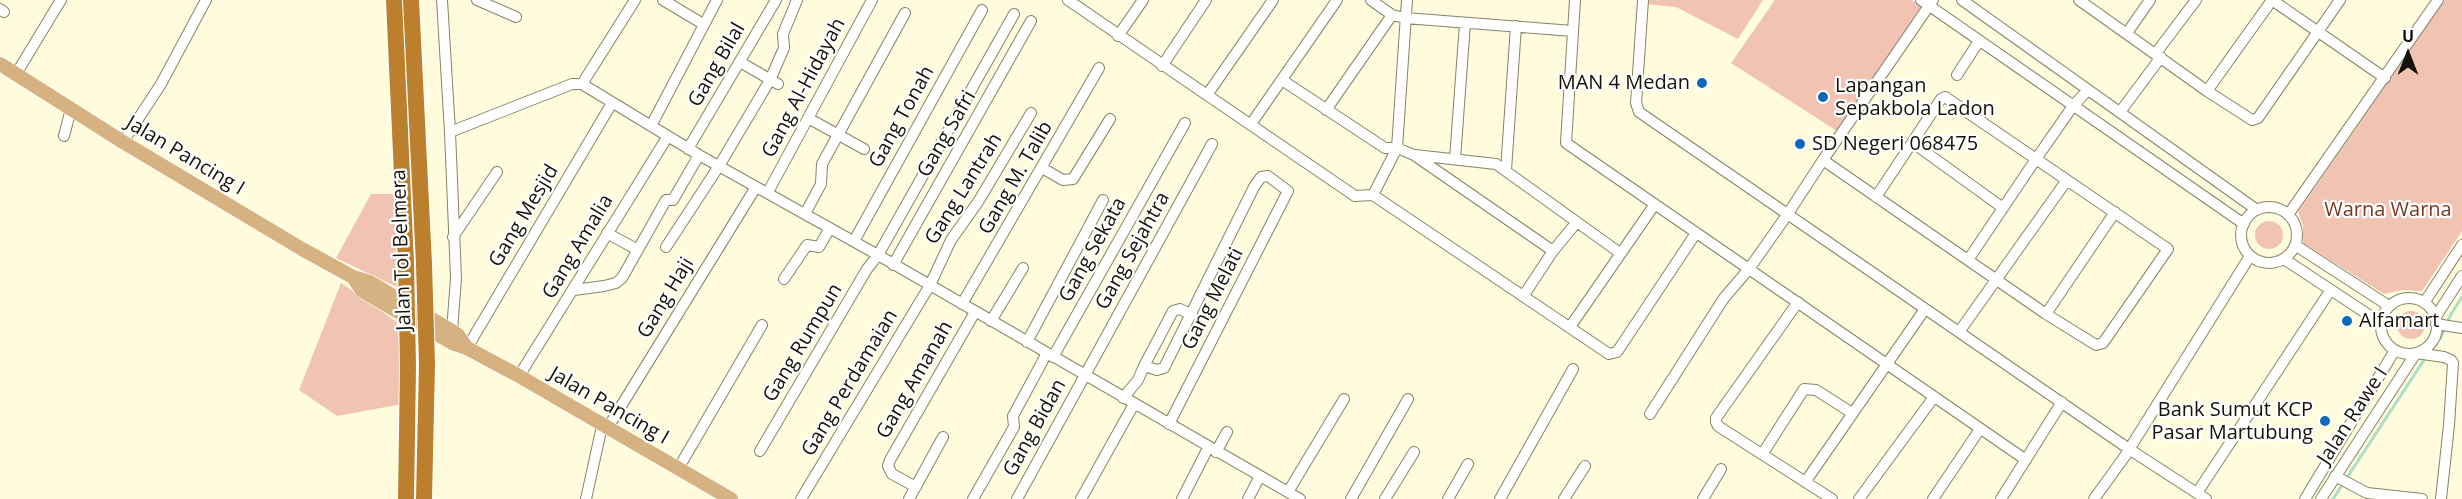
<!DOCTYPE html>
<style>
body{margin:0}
#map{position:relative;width:2462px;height:499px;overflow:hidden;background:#fffbdd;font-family:"Open Sans",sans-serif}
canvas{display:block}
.north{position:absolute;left:2378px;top:24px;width:60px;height:60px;-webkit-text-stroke:4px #fff;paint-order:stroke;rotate:0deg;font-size:16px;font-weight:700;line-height:24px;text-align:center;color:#151309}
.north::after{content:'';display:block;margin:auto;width:21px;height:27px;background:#151309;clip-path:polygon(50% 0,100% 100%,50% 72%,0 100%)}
</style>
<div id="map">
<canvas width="2462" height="499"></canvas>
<div class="north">U</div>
</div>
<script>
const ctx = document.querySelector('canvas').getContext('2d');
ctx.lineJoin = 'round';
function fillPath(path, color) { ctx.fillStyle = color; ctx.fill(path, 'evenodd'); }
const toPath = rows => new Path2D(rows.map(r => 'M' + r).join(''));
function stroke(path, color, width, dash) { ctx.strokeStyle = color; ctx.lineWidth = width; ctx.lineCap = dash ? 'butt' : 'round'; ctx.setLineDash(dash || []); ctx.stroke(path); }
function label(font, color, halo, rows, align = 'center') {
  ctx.font = font + ' "Open Sans",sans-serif'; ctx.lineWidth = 4.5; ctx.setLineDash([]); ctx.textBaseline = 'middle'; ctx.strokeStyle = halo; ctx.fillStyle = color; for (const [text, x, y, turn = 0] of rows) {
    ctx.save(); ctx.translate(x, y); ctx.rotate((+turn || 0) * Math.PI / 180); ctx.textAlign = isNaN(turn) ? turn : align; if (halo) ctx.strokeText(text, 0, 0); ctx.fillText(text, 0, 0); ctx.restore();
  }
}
fillPath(toPath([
 [1645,0,1763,0,1738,39,1676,7,1645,4],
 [1775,0,1912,0,1923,7,1837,131,1731,63],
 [2445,0,2462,0,2462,231,2422,291,2402,290,2384,294,2303,243,2303,225,2298,212],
 [371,194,395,194,397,287,336,258],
 '2255 235a14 14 0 1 1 28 0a14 14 0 1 1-28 0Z',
 [341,283,397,322,408,403,337,416,299,390],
 '2397 325a14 14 0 1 1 28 0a14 14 0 1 1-28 0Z'
]), '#f1c3b3');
stroke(toPath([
 [2430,352,2441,337,2451,314,2462,297],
 [2333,499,2426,357]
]), '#abdfc3', 3);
const minor = toPath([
 [442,0,450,132,456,278,452,331],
 [477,0,516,17],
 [663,0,703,24],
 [1068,0,1355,196,1373,195,1609,354,1617,352,1696,233],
 [1371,0,1392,15,1405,18,1573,31],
 [1575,0,1566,143,2026,460],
 [1643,0,1636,103,1639,112,2129,449,2206,499],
 [1921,0,2244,224],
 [1962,0,2257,210],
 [2079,0,2207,91,2252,120,2258,118,2340,0],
 [2272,0,2385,78],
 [0,9,4,12],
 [2127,33,2150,0],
 [1118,36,1143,0],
 [2156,53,2196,0],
 [740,62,778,84],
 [1162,66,1206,0],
 [16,74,61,0],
 [1957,75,1979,41],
 [1282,80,1385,148,1397,148,1414,155,1553,251],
 [582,84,635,0],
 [2207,91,2272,0],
 [1207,95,1273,0],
 [1326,110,1392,15],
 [2120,112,2161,57],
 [808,118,864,149],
 [1251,124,1337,0],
 [651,126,717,0],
 [450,132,572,84,582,84,699,155,878,255,1300,499],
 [64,136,71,109],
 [123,142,161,84,206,0],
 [1913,143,2003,208],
 [688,149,776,0],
 [1415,155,1496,164,1620,253],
 [1455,159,1465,23],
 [1823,160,2046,314,2096,345,2103,343,2168,249,1945,97,1941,99,1876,197],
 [1042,168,1063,180,1073,179,1110,119],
 [1506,170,1516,26],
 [768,192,872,0],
 [1373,195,1397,148,1407,0],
 '2241 235a28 28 0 1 1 56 0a28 28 0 1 1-56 0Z',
 [805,214,821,184,822,164,905,13],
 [2288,215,2438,0],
 [607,233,638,250],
 [453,237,497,172],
 [854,241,982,10],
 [2295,245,2389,306],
 [666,247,719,166,770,80,784,48,783,34,797,0],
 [2284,259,2381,323],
 [1968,260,2036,159,2073,106,2088,90],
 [893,265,1031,21],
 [784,279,807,245,819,247,830,228],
 [574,290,604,286,616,283,622,278,666,200,673,200,699,155],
 [1524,295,1553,251,1576,223],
 '2381 326a28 28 0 1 1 56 0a28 28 0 1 1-56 0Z',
 [1798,302,1716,418,1716,422,1718,426,1832,499],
 [2424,303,2462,245],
 [962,304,1099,68],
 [2046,314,2115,212],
 [2435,318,2462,276],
 [991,321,1023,268],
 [2436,324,2462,328],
 [1570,327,1655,204],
 [1959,332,2067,180],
 [1027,342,1103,200],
 [467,348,612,103],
 [1053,357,1185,123],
 [1144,366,1173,311,1180,309,1192,315],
 [519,376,668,136],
 [1123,398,1138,380,1144,366,1157,370,1164,368,1254,187,1261,177,1268,176,1288,191,1169,424],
 [1650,414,1724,298,1749,269,1787,215,1823,160,1933,0],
 [607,429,756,187],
 [760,451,867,269,878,255,1014,14],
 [1216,452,1227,432],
 [1763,453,1804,389,1816,390,1852,413],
 [678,469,762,325],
 [2335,476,2367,493,2422,499],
 [1806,481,1925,309],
 [916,487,892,474,888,466,890,460,975,312],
 [1288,492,1344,399],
 [2197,493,2330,291],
 [586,499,602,426],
 [801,499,930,285,951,240,978,202,1031,113],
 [909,499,943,437],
 [973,499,1014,427,1013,416,1047,353],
 [1017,499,1212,144],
 [1081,499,1134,404],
 [1182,499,1208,448],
 [1248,499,1260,476],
 [1351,499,1408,399],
 [1385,499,1414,452],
 [1448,499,1468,464],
 [1500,499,1573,369],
 [1564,499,1585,466],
 [1703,499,1721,469],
 [1859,499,1934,397],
 [1933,499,1980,429],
 [2001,499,2062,402],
 [2094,499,2125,456,2250,256],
 [2305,499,2395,350],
 [2321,499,2416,353,2444,357,2451,360,2453,363,2449,425,2441,499]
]);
const major = toPath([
 [0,64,123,142,302,249,353,277,370,282,452,331,458,335,467,348],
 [353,277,362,291,452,343,467,348,519,376,731,499]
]);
const highway = toPath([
 [394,0,406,263],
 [411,0,424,264],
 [406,499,408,367],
 [424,499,427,365]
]);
stroke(minor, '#878368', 12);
stroke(major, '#fff', 15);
stroke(highway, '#fff', 18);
stroke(minor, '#fff', 10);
stroke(major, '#d6b282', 14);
stroke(highway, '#bb7f2e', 16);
const highwayBridge = toPath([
 [406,263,408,367],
 [424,264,427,365]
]);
stroke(highwayBridge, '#fff', 18, []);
stroke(highwayBridge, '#bb7f2e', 16);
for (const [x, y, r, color] of [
 [1702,83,6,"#0e69b6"],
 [1823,97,6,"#0e69b6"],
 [1800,144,6,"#0e69b6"],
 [2347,321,6,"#0e69b6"],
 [2325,421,6,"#0e69b6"]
]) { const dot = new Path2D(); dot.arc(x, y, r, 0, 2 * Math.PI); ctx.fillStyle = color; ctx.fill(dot); stroke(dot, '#fff', 2); }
label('20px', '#151309', '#fff', [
 ["Gang Bilal",717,65,-60],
 ["Gang Al-Hidayah",804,88,-62],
 ["Gang Tonah",902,117,-61],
 ["Gang Safri",947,134,-60],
 ["Jalan Pancing I",185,156,31],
 ["Gang M. Talib",1016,178,-60],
 ["Gang Lantrah",964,189,-58],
 ["Gang Mesjid",524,216,-59],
 ["Gang Amalia",578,247,-59],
 ["Jalan Tol Belmera",402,250,-92],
 ["Gang Sekata",1093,250,-61],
 ["Gang Sejahtra",1133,251,-61],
 ["Gang Haji",666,298,-59],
 ["Gang Melati",1213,299,-63],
 ["Gang Rumpun",803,343,-59],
 ["Gang Amanah",915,380,-60],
 ["Gang Perdamaian",850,383,-59],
 ["Jalan Pancing I",609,406,30],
 ["Jalan Rawe I",2353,416,-57],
 ["Gang Bidan",1035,428,-61]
]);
label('20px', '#151309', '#fff', [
 ["MAN 4 Medan",1690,83,"right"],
 ["Lapangan",1835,86],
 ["Sepakbola Ladon",1835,109],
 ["SD Negeri 068475",1812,144],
 ["Alfamart",2359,321],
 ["Bank Sumut KCP",2313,410,"right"],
 ["Pasar Martubung",2313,433,"right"]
], 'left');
label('20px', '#793921', '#fff', [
 ["Warna Warna",2388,210]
]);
</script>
